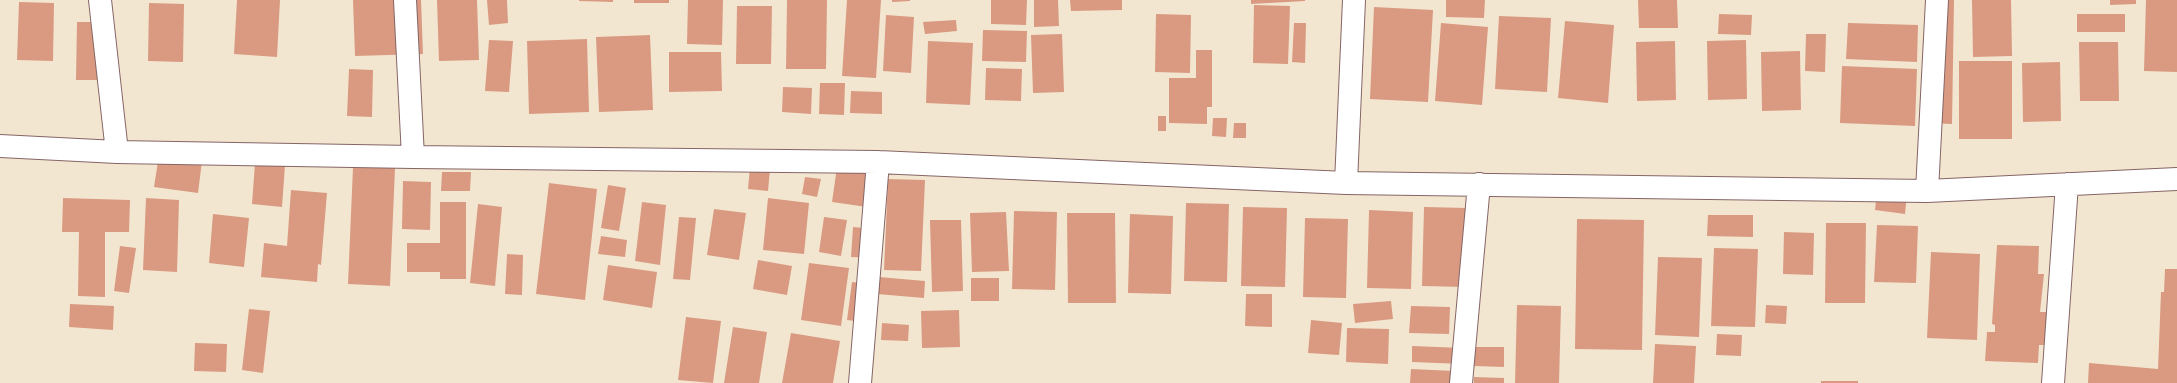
<!DOCTYPE html>
<style>
body{margin:0}
canvas{display:block;background:#f2e6d0}
</style>
<canvas width="2177" height="383"></canvas>
<script>
const ctx = document.querySelector('canvas').getContext('2d');
ctx.lineJoin = 'round';
function fillPath(path, color) { ctx.fillStyle = color; ctx.fill(path, 'evenodd'); }
const toPath = rows => new Path2D(rows.map(r => 'M' + r).join(''));
function stroke(path, color, width, dash) { ctx.strokeStyle = color; ctx.lineWidth = width; ctx.lineCap = dash ? 'butt' : 'round'; ctx.setLineDash(dash || []); ctx.stroke(path); }
fillPath(toPath([
 [237,0,280,0,277,57,234,54],
 [353,0,421,0,423,54,355,56],
 [437,0,477,0,479,60,439,61],
 [487,0,507,0,508,23,489,25],
 [579,0,613,0,613,2,579,1],
 [634,0,669,0,669,3,634,3],
 [688,0,723,0,722,45,687,44],
 [787,0,827,0,826,69,786,69],
 [847,0,881,0,876,78,842,76],
 [892,0,910,0,910,1,892,2],
 [991,0,1027,0,1026,25,991,24],
 [1034,0,1058,0,1059,26,1034,27],
 [1070,0,1122,0,1122,10,1071,11],
 [1251,0,1305,0,1305,1,1251,4],
 [1446,0,1485,0,1484,18,1446,17],
 [1638,0,1677,0,1678,28,1639,28],
 [1931,0,1954,0,1952,124,1929,123],
 [1972,0,2011,0,2012,56,1973,57],
 [2110,0,2136,0,2136,4,2110,5],
 [2146,0,2177,0,2177,72,2144,71],
 [19,2,54,3,53,61,17,60],
 [149,3,184,4,183,62,148,61],
 [1254,5,1290,6,1288,64,1253,63],
 [737,6,772,6,771,64,736,64],
 [1374,7,1433,10,1428,102,1370,99],
 [1156,14,1191,15,1190,73,1155,72],
 [1719,14,1752,15,1751,35,1718,34],
 [2077,14,2125,14,2125,32,2077,32],
 [886,15,914,17,911,73,883,71],
 [1499,16,1551,18,1547,92,1495,89],
 [956,20,957,31,925,34,923,22],
 [1565,21,1614,25,1608,103,1558,98],
 [77,22,112,22,111,80,76,80],
 [1294,23,1306,23,1305,63,1292,62],
 [1441,23,1488,27,1482,105,1435,101],
 [1848,23,1918,25,1917,62,1846,59],
 [983,30,1027,31,1026,62,982,61],
 [1062,34,1064,92,1033,93,1031,35],
 [1806,34,1826,34,1825,72,1805,71],
 [650,35,653,110,599,112,596,37],
 [587,39,589,112,529,114,527,41],
 [489,40,513,41,509,92,485,91],
 [1746,40,1747,99,1708,100,1707,41],
 [928,41,973,43,970,105,926,103],
 [1675,41,1676,100,1637,101,1636,42],
 [2079,42,2118,42,2119,101,2080,101],
 [1196,50,1212,50,1212,107,1207,107,1207,124,1169,123,1169,78,1196,78],
 [1800,51,1801,110,1762,111,1761,52],
 [669,52,721,52,722,91,669,92],
 [1959,61,2012,61,2012,139,1959,139],
 [2060,62,2061,121,2023,122,2022,63],
 [1842,66,1917,69,1915,126,1840,123],
 [986,68,1022,69,1021,101,985,100],
 [349,69,373,70,372,117,347,116],
 [820,83,845,83,844,115,819,114],
 [783,87,812,88,811,114,782,112],
 [851,91,882,92,882,114,850,113],
 [1158,116,1166,116,1166,131,1158,131],
 [1213,118,1227,118,1226,137,1212,136],
 [1234,123,1246,123,1246,138,1233,138],
 [159,155,202,161,198,193,154,187],
 [838,160,874,166,867,207,832,202],
 [255,163,285,165,282,207,252,204],
 [353,167,395,168,390,286,348,284],
 [750,167,770,169,768,191,748,189],
 [442,172,471,172,470,191,441,191],
 [805,177,821,179,817,197,802,194],
 [888,179,925,180,921,271,884,270],
 [403,181,431,182,430,230,402,229],
 [549,183,597,189,585,300,536,294],
 [608,185,626,188,619,231,601,228],
 [291,190,327,193,321,265,318,264,317,282,261,277,264,243,287,246],
 [1877,191,1907,194,1905,214,1875,210],
 [63,198,130,200,129,232,105,232,105,297,78,296,79,232,62,232],
 [146,198,179,200,177,272,143,270],
 [768,198,809,203,804,254,763,250],
 [440,202,466,202,466,279,440,279,440,272,407,272,407,243,440,243],
 [642,202,666,205,660,265,635,261],
 [1186,203,1229,204,1227,282,1184,281],
 [478,204,502,207,495,286,470,283],
 [1243,207,1287,208,1285,287,1241,286],
 [1424,207,1468,208,1466,287,1422,286],
 [714,209,746,213,739,260,707,255],
 [1369,210,1413,212,1411,289,1367,288],
 [1014,211,1057,212,1055,290,1012,289],
 [1006,212,1009,271,972,272,970,213],
 [1067,213,1115,213,1116,303,1068,303],
 [213,214,249,218,244,267,209,263],
 [1130,214,1173,216,1171,294,1128,293],
 [1708,215,1753,215,1753,237,1707,236],
 [679,217,696,218,690,280,673,279],
 [824,217,847,220,841,256,819,252],
 [1305,218,1348,219,1346,298,1303,297],
 [1577,219,1644,220,1642,350,1575,349],
 [930,220,961,220,963,291,932,292],
 [1826,223,1866,223,1865,303,1825,303],
 [1877,225,1918,226,1916,283,1874,282],
 [853,227,873,229,871,258,851,257],
 [1784,232,1814,233,1813,275,1783,274],
 [601,236,627,240,625,257,598,254],
 [1997,245,2039,246,2038,274,2044,274,2040,312,2048,312,2047,345,2039,345,2038,363,1985,361,1987,332,1995,332,1995,325,1992,324],
 [120,246,136,248,129,293,114,291],
 [1714,248,1758,249,1755,327,1711,326],
 [1931,252,1980,254,1977,340,1927,338],
 [507,254,523,255,522,295,505,294],
 [1658,257,1702,258,1699,337,1655,335],
 [758,260,792,266,787,295,753,289],
 [809,263,849,268,841,326,801,320],
 [608,265,657,272,652,308,603,300],
 [2165,269,2177,269,2177,383,2088,383,2089,363,2158,369,2161,292,2164,292],
 [879,277,925,281,924,298,877,294],
 [971,278,999,278,999,301,971,301],
 [852,282,869,284,863,322,847,320],
 [1246,294,1272,294,1272,327,1245,326],
 [1391,301,1393,319,1355,323,1353,304],
 [70,304,114,306,113,330,69,327],
 [1517,305,1561,306,1559,383,1515,383],
 [1766,305,1787,306,1786,324,1765,323],
 [1411,306,1450,307,1449,334,1409,333],
 [249,309,270,311,263,373,242,370],
 [959,310,960,347,922,348,921,311],
 [686,317,721,321,713,383,678,380],
 [1311,320,1342,323,1339,355,1308,353],
 [882,323,909,325,908,341,881,340],
 [733,327,767,332,759,383,724,383],
 [1347,328,1389,329,1388,364,1346,362],
 [791,333,840,341,833,383,782,383],
 [1717,334,1742,335,1741,356,1716,355],
 [195,343,227,344,226,372,194,371],
 [1655,344,1696,346,1694,383,1653,383],
 [1412,346,1463,348,1462,364,1412,362],
 [1475,347,1504,347,1504,367,1474,366],
 [1411,369,1454,371,1454,383,1410,383],
 [1474,377,1504,378,1504,383,1474,383],
 [1821,381,1858,381,1858,383,1821,383]
]), '#da9a82');
const minor = toPath([
 [100,0,117,152],
 [405,0,413,157],
 [0,146,117,152,413,157,878,162,1346,183,1927,191,2177,179],
 [1346,183,1354,0],
 [1927,191,1937,0],
 [860,383,878,162],
 [1461,383,1479,184],
 [2053,383,2067,184]
]);
stroke(minor, '#856565', 24);
stroke(minor, '#fff', 22);
</script>
